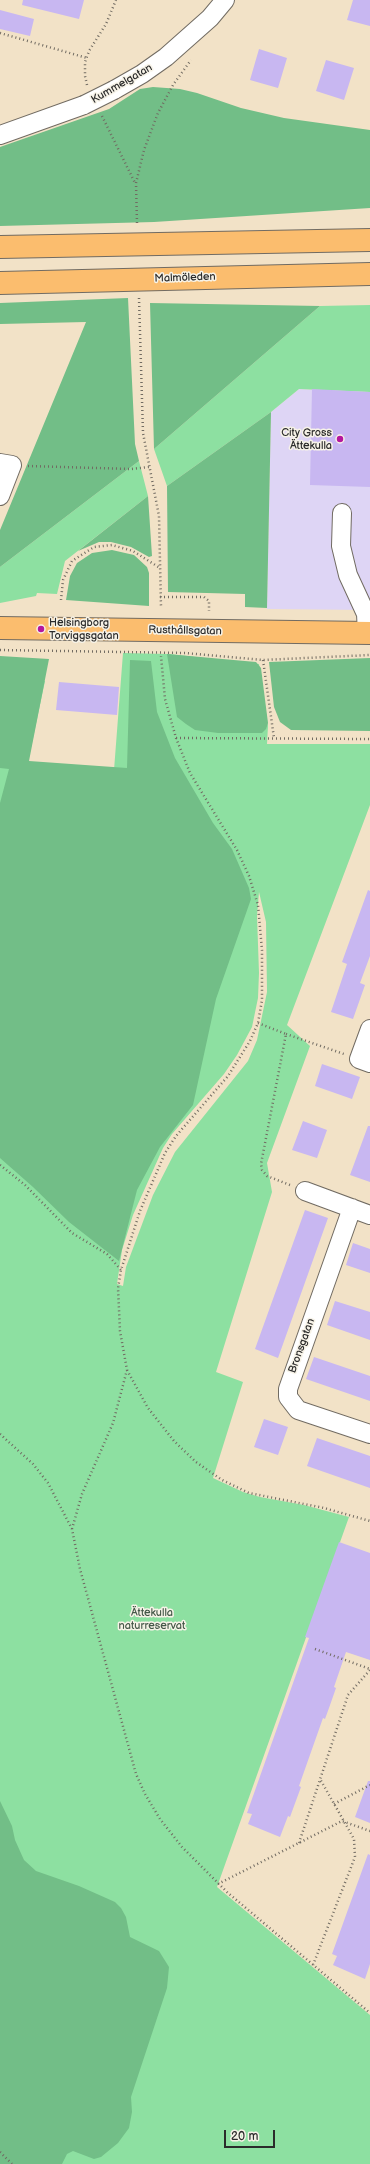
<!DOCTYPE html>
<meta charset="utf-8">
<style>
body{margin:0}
#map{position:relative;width:370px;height:2164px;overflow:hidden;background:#f2e2c7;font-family:"Balsamiq Sans",sans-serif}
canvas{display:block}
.scale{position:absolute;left:224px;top:2130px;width:51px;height:18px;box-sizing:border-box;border:2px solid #2b2b2b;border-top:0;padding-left:5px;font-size:12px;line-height:14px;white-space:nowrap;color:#2b2b2b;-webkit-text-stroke:3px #f7f3e8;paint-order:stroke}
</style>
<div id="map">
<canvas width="370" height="2164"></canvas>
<div class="scale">20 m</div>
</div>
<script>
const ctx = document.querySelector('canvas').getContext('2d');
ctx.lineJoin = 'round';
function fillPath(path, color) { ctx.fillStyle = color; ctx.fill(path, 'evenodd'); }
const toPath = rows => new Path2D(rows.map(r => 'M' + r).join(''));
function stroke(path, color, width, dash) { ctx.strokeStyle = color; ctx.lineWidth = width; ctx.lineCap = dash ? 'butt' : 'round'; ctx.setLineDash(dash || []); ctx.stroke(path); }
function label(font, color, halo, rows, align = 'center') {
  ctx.font = font + ' "Balsamiq Sans",sans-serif'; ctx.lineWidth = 3; ctx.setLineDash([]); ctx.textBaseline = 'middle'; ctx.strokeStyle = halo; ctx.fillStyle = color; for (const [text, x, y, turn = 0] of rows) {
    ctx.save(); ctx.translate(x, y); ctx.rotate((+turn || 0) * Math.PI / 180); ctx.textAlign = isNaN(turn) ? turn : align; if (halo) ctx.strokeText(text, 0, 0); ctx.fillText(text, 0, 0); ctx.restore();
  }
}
fillPath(toPath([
 [299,389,370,392,370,610,267,609,271,412]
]), '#ded5f5');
fillPath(toPath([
 [370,305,370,392,299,389,271,412,167,486,154,449,320,306],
 [139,461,148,496,65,561,57,594,37,593,36,596,0,603,0,567],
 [123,653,169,654,259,664,268,726,267,744,370,744,370,805,287,1025,310,1046,267,1163,272,1192,216,1372,243,1382,213,1478,243,1492,260,1497,304,1505,349,1517,217,1887,370,2015,370,2164,0,2164,0,681,45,681,28,762,114,770],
 [259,892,266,922,267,992,257,1040,248,1061,175,1152,153,1195,126,1267,123,1286,117,1284,122,1250,133,1215,163,1148,172,1134,224,1074,237,1055,252,1027,258,998,259,973,257,916]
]), '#8de0a1');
fillPath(toPath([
 [153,87,180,89,197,93,241,108,284,118,370,130,370,208,154,222,0,226,0,147,109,109,140,89],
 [128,298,135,444,139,461,0,567,0,530,86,322,0,324,0,303],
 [150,303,320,306,154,449],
 [271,412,267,608,245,607,245,594,168,592,167,486],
 [148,496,152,556,149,557,131,547,111,542,99,542,78,551],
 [112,550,134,555,147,567,149,573,149,606,66,600,70,576,77,563,92,553],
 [167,654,256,662,261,668,268,723,266,729,262,733,218,733,195,730,186,724,177,717],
 [0,656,49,659,29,761,127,768,130,660,151,661,157,712,175,758,213,823,232,849,249,888,251,899,216,999,193,1105,160,1147,137,1190,119,1261,69,1222,33,1187,0,1158,0,803,9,769,0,768],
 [370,658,370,731,291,730,280,722,274,707,269,662],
 [0,1801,12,1826,15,1840,24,1860,36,1871,79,1886,115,1902,121,1908,126,1917,130,1937,159,1951,169,1967,167,1988,131,2097,132,2112,129,2128,118,2143,101,2157,94,2159,73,2151,67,2154,62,2164,0,2164]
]), '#72be87');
fillPath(toPath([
 [23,0,84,0,79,19,22,5],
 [353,0,370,0,370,26,347,20],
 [0,10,34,19,30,36,0,29],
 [259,49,287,58,278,88,250,80],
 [326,60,354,68,344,100,316,91],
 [312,389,370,392,370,487,310,485],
 [59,682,119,687,117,715,56,710],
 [368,890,370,891,370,956,360,983,365,985,353,1019,331,1012,347,964,342,962],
 [322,1064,360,1077,352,1099,315,1086],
 [303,1121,327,1130,317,1158,292,1150],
 [368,1126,370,1126,370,1182,350,1175],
 [305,1210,328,1218,278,1358,255,1349],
 [353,1243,370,1249,370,1273,346,1265],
 [335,1301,370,1312,370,1340,327,1325],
 [314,1357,370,1376,370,1401,306,1379],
 [264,1419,288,1427,278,1455,254,1447],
 [317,1438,370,1456,370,1488,307,1466],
 [339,1542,370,1553,370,1660,346,1652,334,1687,336,1688,329,1708,325,1719,323,1718,299,1786,301,1787,290,1817,288,1816,280,1837,248,1824,252,1814,247,1813,309,1638,305,1637],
 [368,1781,370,1781,370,1823,355,1817],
 [368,1854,370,1855,370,1964,365,1979,333,1965,337,1956,332,1954]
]), '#c8b7f1');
const minor = toPath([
 [114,90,142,74,166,57,210,18,225,0],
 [0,135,84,105],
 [0,463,12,465,0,496],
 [342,513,341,546,348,575,366,614,367,633],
 [370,1029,359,1059,370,1063],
 [305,1191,370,1215],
 [352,1208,288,1389,288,1397,298,1410,370,1434]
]);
const major = toPath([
 [0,628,370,633]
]);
const highway = toPath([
 [0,247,370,240],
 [0,283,370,274]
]);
stroke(minor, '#716b62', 20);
stroke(major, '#716b62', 24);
stroke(highway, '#716b62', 24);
stroke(toPath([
 [0,33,87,58],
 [87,85,85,76,85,62,89,51,106,24,116,0],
 [102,116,135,183],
 [137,223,136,183,144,150,158,113,173,85,191,60],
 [139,298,143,433,159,516,161,607],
 [28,466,131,469,149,467],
 [160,597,204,597,209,601,209,611],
 [61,600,63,580,72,561,94,547,112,545,133,551,160,568],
 [0,650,185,653,263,660,370,655],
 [263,660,274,738],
 [176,738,370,739],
 [258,1023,286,1034,261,1164,262,1170,267,1176,290,1185],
 [286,1034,344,1054],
 [0,1165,25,1185,72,1233,107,1254,121,1270],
 [127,1370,148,1408,174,1441,196,1462,222,1480,249,1493,324,1508,370,1521],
 [0,1434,33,1464,48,1483,72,1529,80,1569,136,1774,145,1794,160,1819,182,1847,227,1892,370,2013],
 [72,1529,82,1494,113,1423,127,1370,120,1331,118,1288,121,1270,140,1211,165,1153,176,1136,228,1076,250,1041,258,1023,262,1000,262,950,258,905,249,876,237,850,190,773,176,738,165,699,161,656],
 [315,1649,370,1669],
 [334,1804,370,1785],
 [299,1843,348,1695,370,1670],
 [218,1884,342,1821,370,1831],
 [313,1965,355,1857,354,1839,320,1779],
 [0,2152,12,2164]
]), '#716b62', 2.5, [1, 3]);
stroke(minor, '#fff', 18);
stroke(major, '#fbbd6e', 22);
stroke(highway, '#fbbd6e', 22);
const minorBridge = toPath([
 [84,105,114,90]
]);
stroke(minorBridge, '#716b62', 20, []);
stroke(minorBridge, '#fff', 18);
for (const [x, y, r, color] of [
 [340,439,4,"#b5179e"],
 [41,629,4,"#b5179e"]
]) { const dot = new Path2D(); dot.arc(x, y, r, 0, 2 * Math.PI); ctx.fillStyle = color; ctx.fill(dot); stroke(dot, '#f7f3e8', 1.5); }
label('11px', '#2b2b2b', '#f7f3e8', [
 ["Kummelgatan",122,84,-30],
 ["Malmöleden",185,278,-2],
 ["Rusthållsgatan",185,631,1],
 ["Bronsgatan",302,1346,-70]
]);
label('11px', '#2b2b2b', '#f7f3e8', [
 ["City Gross",332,433],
 ["Ättekulla",332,446],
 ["Helsingborg",49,623,"left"],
 ["Torviggsgatan",49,636,"left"]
], 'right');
label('11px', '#445848', '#f7f3e8', [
 ["Ättekulla",152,1613],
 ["naturreservat",152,1626]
]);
</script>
